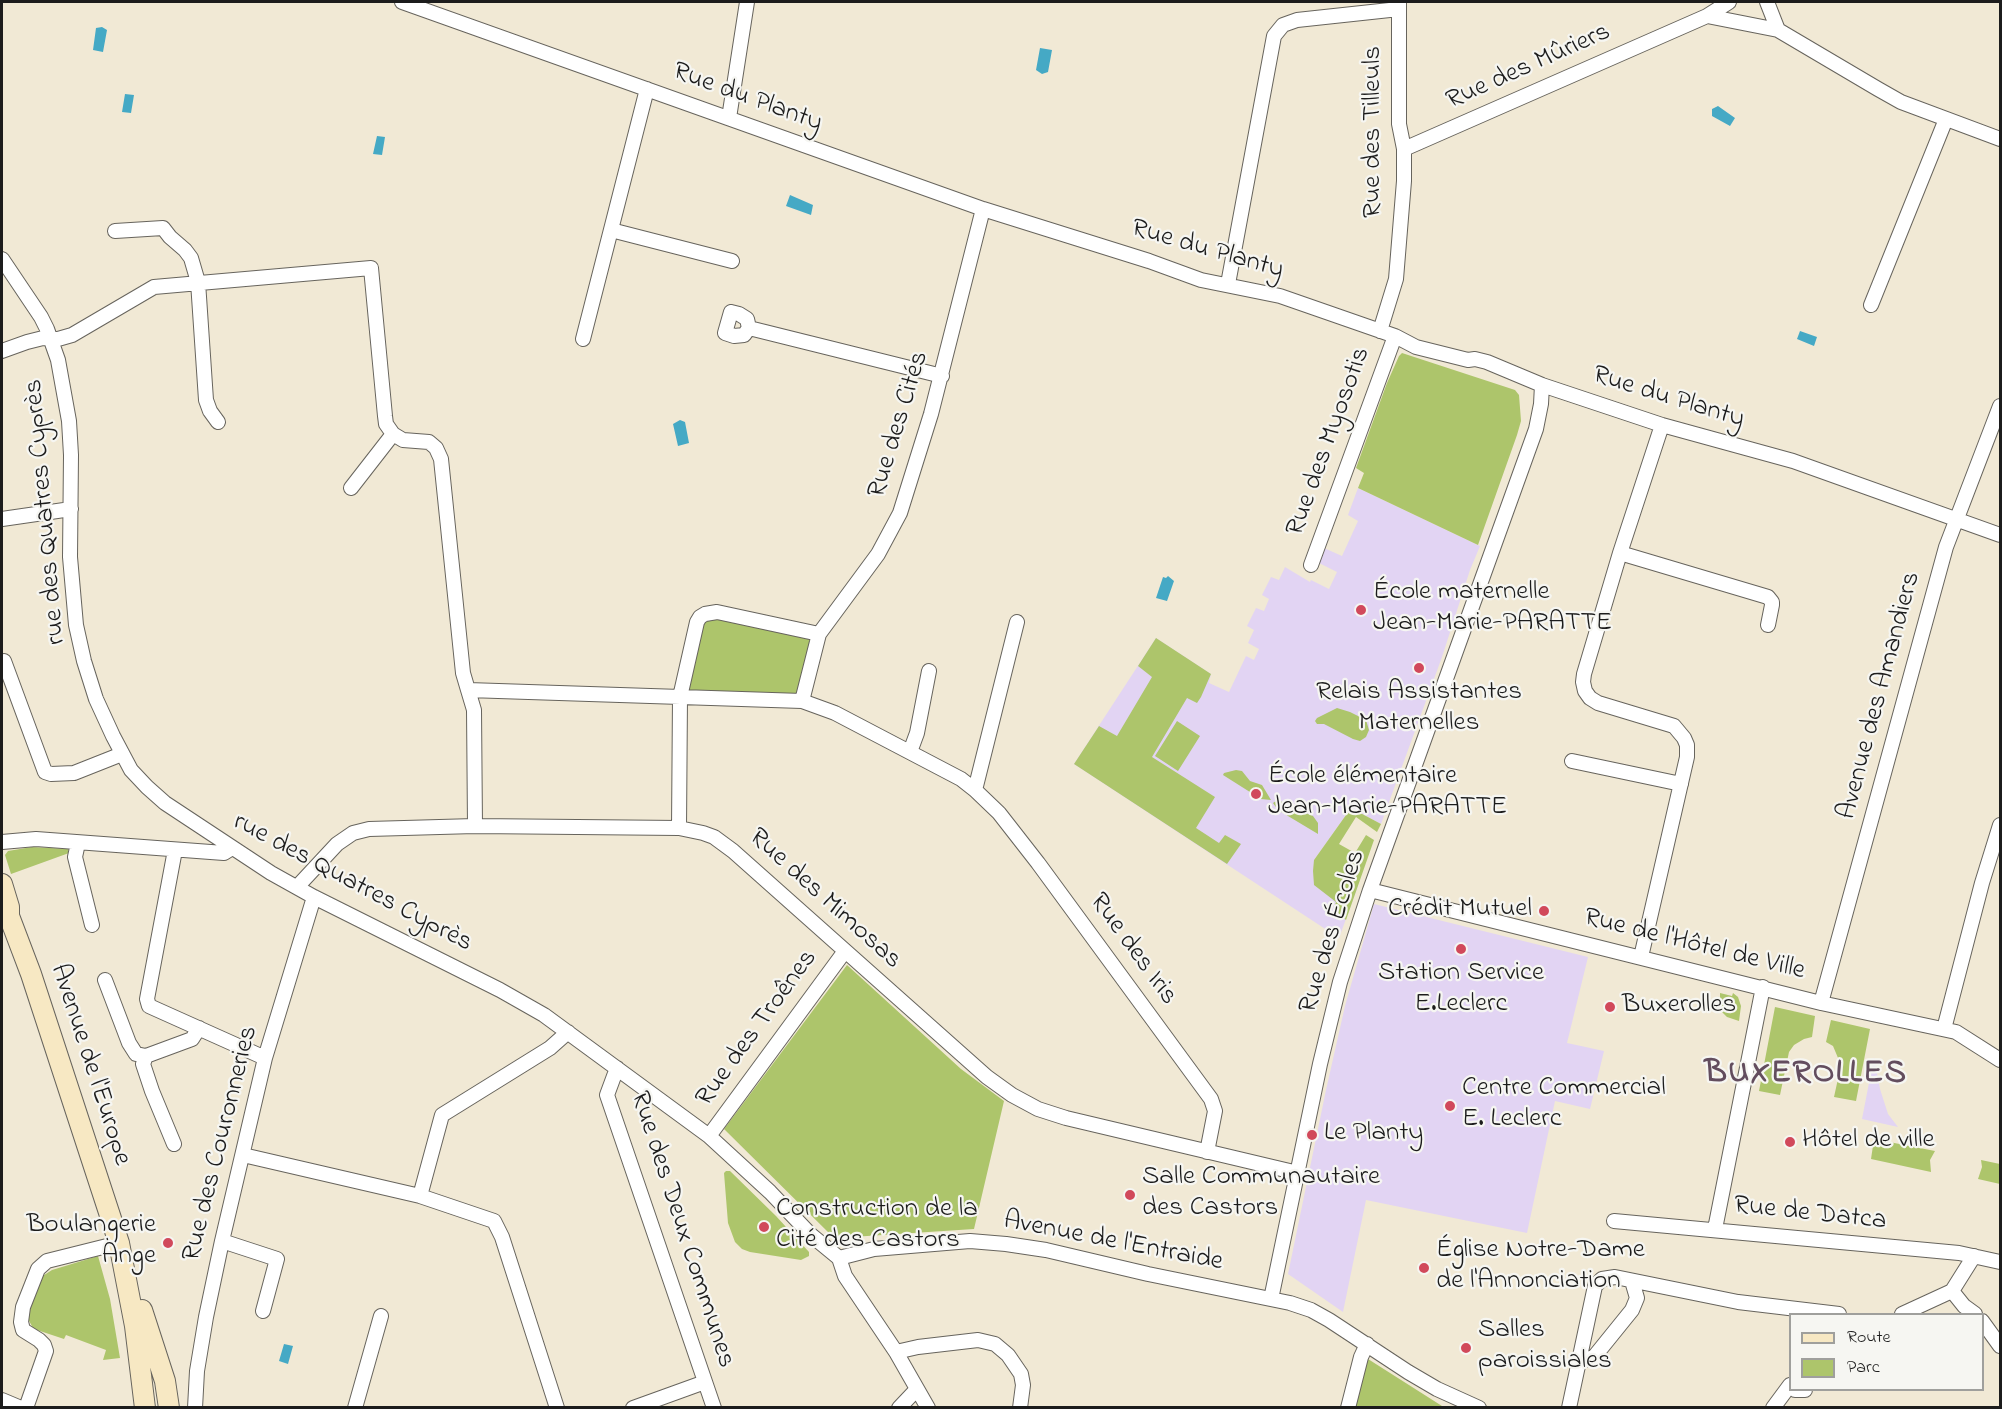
<!DOCTYPE html>
<meta charset="utf-8">
<style>
body{margin:0}
#map{position:relative;width:2002px;height:1409px;overflow:hidden;background:#f1e9d5;font-family:"Indie Flower",sans-serif}
canvas{display:block}
.frame{position:absolute;inset:0;border:3px solid #1c1c1c;pointer-events:none}
.legend{position:absolute;left:1789px;top:1313px;width:195px;height:78px;box-sizing:border-box;background:#f6f6f2;border:2px solid #9f9f9c;margin:0;padding:8px 10px;list-style:none;font-size:18px;color:#1c1c1c}
.legend li{display:flex;align-items:center;gap:12px;height:30px}
.legend b{width:30px;border:2px solid #9f9f9c}
</style>
<div id="map">
<canvas width="2002" height="1409"></canvas>
<div class="frame"></div>
<ul class="legend">
<li><b style="height:8px;background:#f7e8c3"></b>Route</li>
<li><b style="height:16px;background:#adc56b"></b>Parc</li>
</ul>
</div>
<script>
const ctx = document.querySelector('canvas').getContext('2d');
ctx.lineJoin = 'round';
function fillPath(path, color) { ctx.fillStyle = color; ctx.fill(path, 'evenodd'); }
const toPath = rows => new Path2D(rows.map(r => 'M' + r).join(''));
function stroke(path, color, width, dash) { ctx.strokeStyle = color; ctx.lineWidth = width; ctx.lineCap = dash ? 'butt' : 'round'; ctx.setLineDash(dash || []); ctx.stroke(path); }
function label(font, color, halo, rows, align = 'center') {
  ctx.font = font + ' "Indie Flower",sans-serif'; ctx.lineWidth = 4.5; ctx.setLineDash([]); ctx.textBaseline = 'middle'; ctx.strokeStyle = halo; ctx.fillStyle = color; for (const [text, x, y, turn = 0] of rows) {
    ctx.save(); ctx.translate(x, y); ctx.rotate((+turn || 0) * Math.PI / 180); ctx.textAlign = isNaN(turn) ? turn : align; if (halo) ctx.strokeText(text, 0, 0); ctx.fillText(text, 0, 0); ctx.restore();
  }
}
fillPath(toPath([
 [1358,488,1480,546,1470,570,1442,657,1381,824,1351,808,1314,860,1358,886,1339,938,1074,764,1156,638,1211,674,1209,683,1229,692,1246,656,1254,660,1259,649,1248,643,1254,630,1247,626,1256,608,1264,611,1269,599,1262,595,1271,577,1279,580,1285,567,1310,582,1311,580,1329,589,1337,572,1317,562,1324,548,1342,556,1358,521,1348,515],
 [1374,904,1588,957,1567,1043,1604,1051,1590,1109,1555,1101,1527,1233,1366,1200,1343,1312,1288,1274,1326,1090,1345,1006],
 [1874,1057,1880,1089,1888,1114,1898,1127,1862,1119]
]), '#e2d4f3');
fillPath(toPath([
 [1402,353,1515,390,1519,395,1521,421,1517,435,1478,545,1358,488,1364,473,1356,468,1387,383,1399,356],
 [714,617,814,637,799,698,685,694,702,623],
 [1156,638,1211,674,1201,697,1197,703,1187,698,1152,757,1215,797,1196,828,1219,843,1225,835,1241,844,1227,864,1074,764,1099,726,1117,736,1152,677,1138,666],
 [1337,708,1350,712,1366,720,1369,730,1366,737,1360,741,1353,739,1324,724,1317,724,1315,721,1317,718],
 [1177,721,1200,736,1178,771,1155,756],
 [1236,770,1242,771,1250,781,1262,785,1271,800,1261,799,1223,775,1224,773],
 [1276,801,1292,803,1299,810,1313,816,1318,823,1318,834,1278,810,1273,803],
 [1351,808,1381,824,1377,832,1356,817,1339,844,1355,853,1366,835,1374,840,1346,920,1337,912,1335,905,1336,902,1314,885,1313,871,1314,860],
 [32,847,68,849,69,853,11,874,5,855,8,851],
 [847,965,961,1069,1004,1101,974,1229,852,1237,831,1235,724,1129],
 [1720,993,1732,996,1733,993,1738,997,1741,1006,1739,1021,1727,1017,1722,1012,1720,1003],
 [1775,1007,1815,1016,1812,1037,1804,1039,1794,1045,1789,1052,1780,1095,1759,1091],
 [1831,1020,1870,1029,1856,1101,1834,1097,1841,1065,1833,1046,1826,1042],
 [1874,1139,1935,1151,1930,1160,1931,1172,1871,1159],
 [1981,1160,2000,1164,2000,1184,1978,1179,1982,1167],
 [726,1171,730,1171,776,1216,809,1252,809,1256,801,1260,750,1252,742,1249,735,1242,728,1223,724,1173],
 [98,1256,110,1299,120,1358,103,1360,106,1350,66,1335,64,1339,37,1330,33,1328,28,1319,29,1304,41,1277,52,1270],
 [1368,1359,1442,1406,1442,1408,1353,1408,1365,1361]
]), '#adc56b');
fillPath(toPath([
 [102,27,107,30,103,52,93,50,96,28],
 [1040,48,1052,50,1048,72,1042,74,1036,70],
 [125,94,134,95,131,113,122,112],
 [1718,106,1735,118,1730,126,1712,116,1712,109],
 [377,136,385,137,382,155,373,154],
 [790,195,813,205,811,215,786,206],
 [1800,331,1817,337,1814,346,1797,339],
 [680,420,685,422,689,443,678,446,673,424],
 [1168,576,1174,581,1167,601,1156,598,1163,577,1166,578],
 [284,1344,293,1346,288,1364,279,1361]
]), '#45a9c5');
const street = toPath([
 [402,2,983,209,1149,261,1201,280,1280,296,1395,336,1416,347,1468,360,1475,359,1487,362,1542,385,1662,425,1793,461,2000,535],
 [1767,2,1778,30,1878,89,1901,102,2000,139],
 [1707,16,1729,2],
 [729,118,747,2],
 [1404,149,1707,16,1778,30],
 [611,230,732,261],
 [115,231,163,228,170,237,185,250,191,258,198,282,206,400,210,411,218,422],
 [2,259,41,317,47,329,58,360,69,421,71,455,70,557,76,625,84,661,96,699,113,736,131,770,147,787,165,803,271,873,314,897,500,990,544,1015,709,1136,770,1192,811,1235,839,1258,845,1276,896,1352,928,1408],
 [1228,284,1274,36,1283,25,1297,20,1399,9],
 [1871,305,1946,119],
 [731,312,739,314,747,319,749,328,744,335,734,336,725,333,731,312],
 [749,328,942,376],
 [1380,331,1396,279,1404,181,1404,149,1399,124,1399,2],
 [583,339,647,89],
 [2,351,27,342,43,338,58,339,72,335,154,287,371,268,385,416,386,424,393,434,351,488],
 [393,434,403,440,429,442,436,448,441,459,463,673,468,690],
 [2,519,71,509],
 [1620,553,1768,597,1772,602,1772,605,1768,625],
 [1311,565,1395,336],
 [819,634,878,554,900,513,931,414,983,209],
 [4,661,45,772,51,774,74,773,122,754],
 [910,752,917,733,929,671],
 [1572,761,1681,784],
 [975,790,1017,622],
 [475,826,474,710,468,690,802,701,835,713,961,779,975,790,999,813,1038,863,1211,1099,1215,1111,1207,1152],
 [679,828,680,697,697,622,700,617,705,614,717,612,819,634,802,701],
 [2,842,36,839,224,853,232,848],
 [78,843,75,857,92,925],
 [175,850,147,999,149,1006,265,1058],
 [297,887,337,844,353,833,369,829,475,826,679,828,703,833,714,837,733,851,987,1077,1012,1095,1038,1109,1066,1118,1298,1173],
 [1370,890,1821,1003,1956,1032,2000,1060],
 [1641,957,1687,757,1687,745,1684,738,1674,726,1598,703,1590,698,1585,691,1583,682,1584,674,1620,553,1662,425],
 [105,980,129,1043,136,1054,146,1056],
 [1821,1003,1946,547,2000,406],
 [1944,1029,1982,883,2000,825],
 [617,1068,607,1095,714,1408],
 [709,1136,845,951],
 [174,1144,152,1091,143,1064,146,1056,192,1039,199,1028],
 [243,1155,420,1196,494,1221,502,1237,557,1408],
 [420,1196,442,1115,550,1048,568,1032],
 [1614,1221,1959,1253,2000,1262],
 [1715,1229,1763,987],
 [222,1241,277,1259,263,1311],
 [839,1258,874,1249,970,1241,1006,1244,1046,1250,1148,1274,1290,1303,1311,1310,1329,1320,1408,1372,1437,1389,1479,1408],
 [1952,1291,1964,1306,1975,1314],
 [1271,1299,1320,1064,1340,982,1370,890,1536,429,1541,404,1542,385],
 [1902,1314,1952,1291,1974,1256],
 [1982,1321,2000,1346],
 [896,1352,918,1347,978,1340,995,1344,1008,1355,1021,1374,1023,1385,1020,1408],
 [1578,1362,1594,1357,1632,1310,1637,1298,1632,1281],
 [1795,1390,1805,1390],
 [2,1400,21,1408],
 [26,1408,46,1351,44,1345,39,1340,23,1330,21,1322,23,1307,38,1269,47,1261,119,1243],
 [195,1408,197,1371,206,1317,222,1241,265,1058,314,897],
 [355,1408,381,1316],
 [633,1408,705,1382],
 [899,1408,917,1389],
 [1348,1408,1361,1357,1367,1344],
 [1569,1408,1595,1286,1602,1279,1615,1277,1738,1302,1839,1314],
 [1773,1408,1790,1385]
]);
const secondary = toPath([
 [2,884,9,907,9,916,31,974,119,1243,135,1326,145,1408],
 [142,1310,165,1381,169,1408]
]);
stroke(street, '#67645d', 16);
stroke(secondary, '#67645d', 22);
stroke(street, '#fff', 14);
stroke(secondary, '#f7e8c3', 20);
for (const [x, y, r, color] of [
 [1361,610,6,"#d1495b"],
 [1419,668,6,"#d1495b"],
 [1256,794,6,"#d1495b"],
 [1544,911,6,"#d1495b"],
 [1461,949,6,"#d1495b"],
 [1610,1007,6,"#d1495b"],
 [1450,1106,6,"#d1495b"],
 [1312,1135,6,"#d1495b"],
 [1790,1142,6,"#d1495b"],
 [1130,1195,6,"#d1495b"],
 [764,1227,6,"#d1495b"],
 [168,1243,6,"#d1495b"],
 [1424,1268,6,"#d1495b"],
 [1466,1348,6,"#d1495b"]
]) { const dot = new Path2D(); dot.arc(x, y, r, 0, 2 * Math.PI); ctx.fillStyle = color; ctx.fill(dot); stroke(dot, '#f6f6f2', 2); }
label('27px', '#1c1c1c', '#f6f6f2', [
 ["Rue des Mûriers",1529,68,-24],
 ["Rue du Planty",747,99,20],
 ["Rue des Tilleuls",1375,132,-90],
 ["Rue du Planty",1207,251,16],
 ["Rue du Planty",1668,399,17],
 ["Rue des Cités",900,425,-73],
 ["Rue des Myosotis",1330,442,-70],
 ["rue des Quatres Cyprès",47,512,-95],
 ["Avenue des Amandiers",1881,696,-75],
 ["rue des Quatres Cyprès",352,884,28],
 ["Rue des Mimosas",824,900,42],
 ["Rue des Écoles",1334,932,-73],
 ["Rue de l'Hôtel de Ville",1694,946,14],
 ["Rue des Iris",1132,950,54],
 ["Rue des Troênes",758,1029,-54],
 ["Avenue de l'Europe",89,1065,72],
 ["Rue des Couronneries",222,1144,-76],
 ["Rue de Datca",1810,1215,6],
 ["Rue des Deux Communes",681,1230,72],
 ["Avenue de l'Entraide",1113,1243,11]
]);
label('27px', '#1c1c1c', '#f6f6f2', [
 ["École maternelle",1373,594],
 ["Jean-Marie-PARATTE",1373,625],
 ["Relais Assistantes",1419,694,"center"],
 ["Maternelles",1419,725,"center"],
 ["École élémentaire",1268,778],
 ["Jean-Marie-PARATTE",1268,809],
 ["Crédit Mutuel",1532,911,"right"],
 ["Station Service",1461,975,"center"],
 ["E.Leclerc",1461,1006,"center"],
 ["Buxerolles",1622,1007],
 ["Centre Commercial",1462,1090],
 ["E. Leclerc",1462,1121],
 ["Le Planty",1324,1135],
 ["Hôtel de ville",1802,1142],
 ["Salle Communautaire",1142,1179],
 ["des Castors",1142,1210],
 ["Construction de la",776,1211],
 ["Cité des Castors",776,1242],
 ["Boulangerie",156,1227,"right"],
 ["Ange",156,1258,"right"],
 ["Église Notre-Dame",1436,1252],
 ["de l'Annonciation",1436,1283],
 ["Salles",1478,1332],
 ["paroissiales",1478,1363]
], 'left');
ctx.letterSpacing = '1.5px';
label('bold 33px', '#634d5e', '#f6f6f2', [
 ["BUXEROLLES",1806,1076]
]);
ctx.letterSpacing = '0px';
</script>
